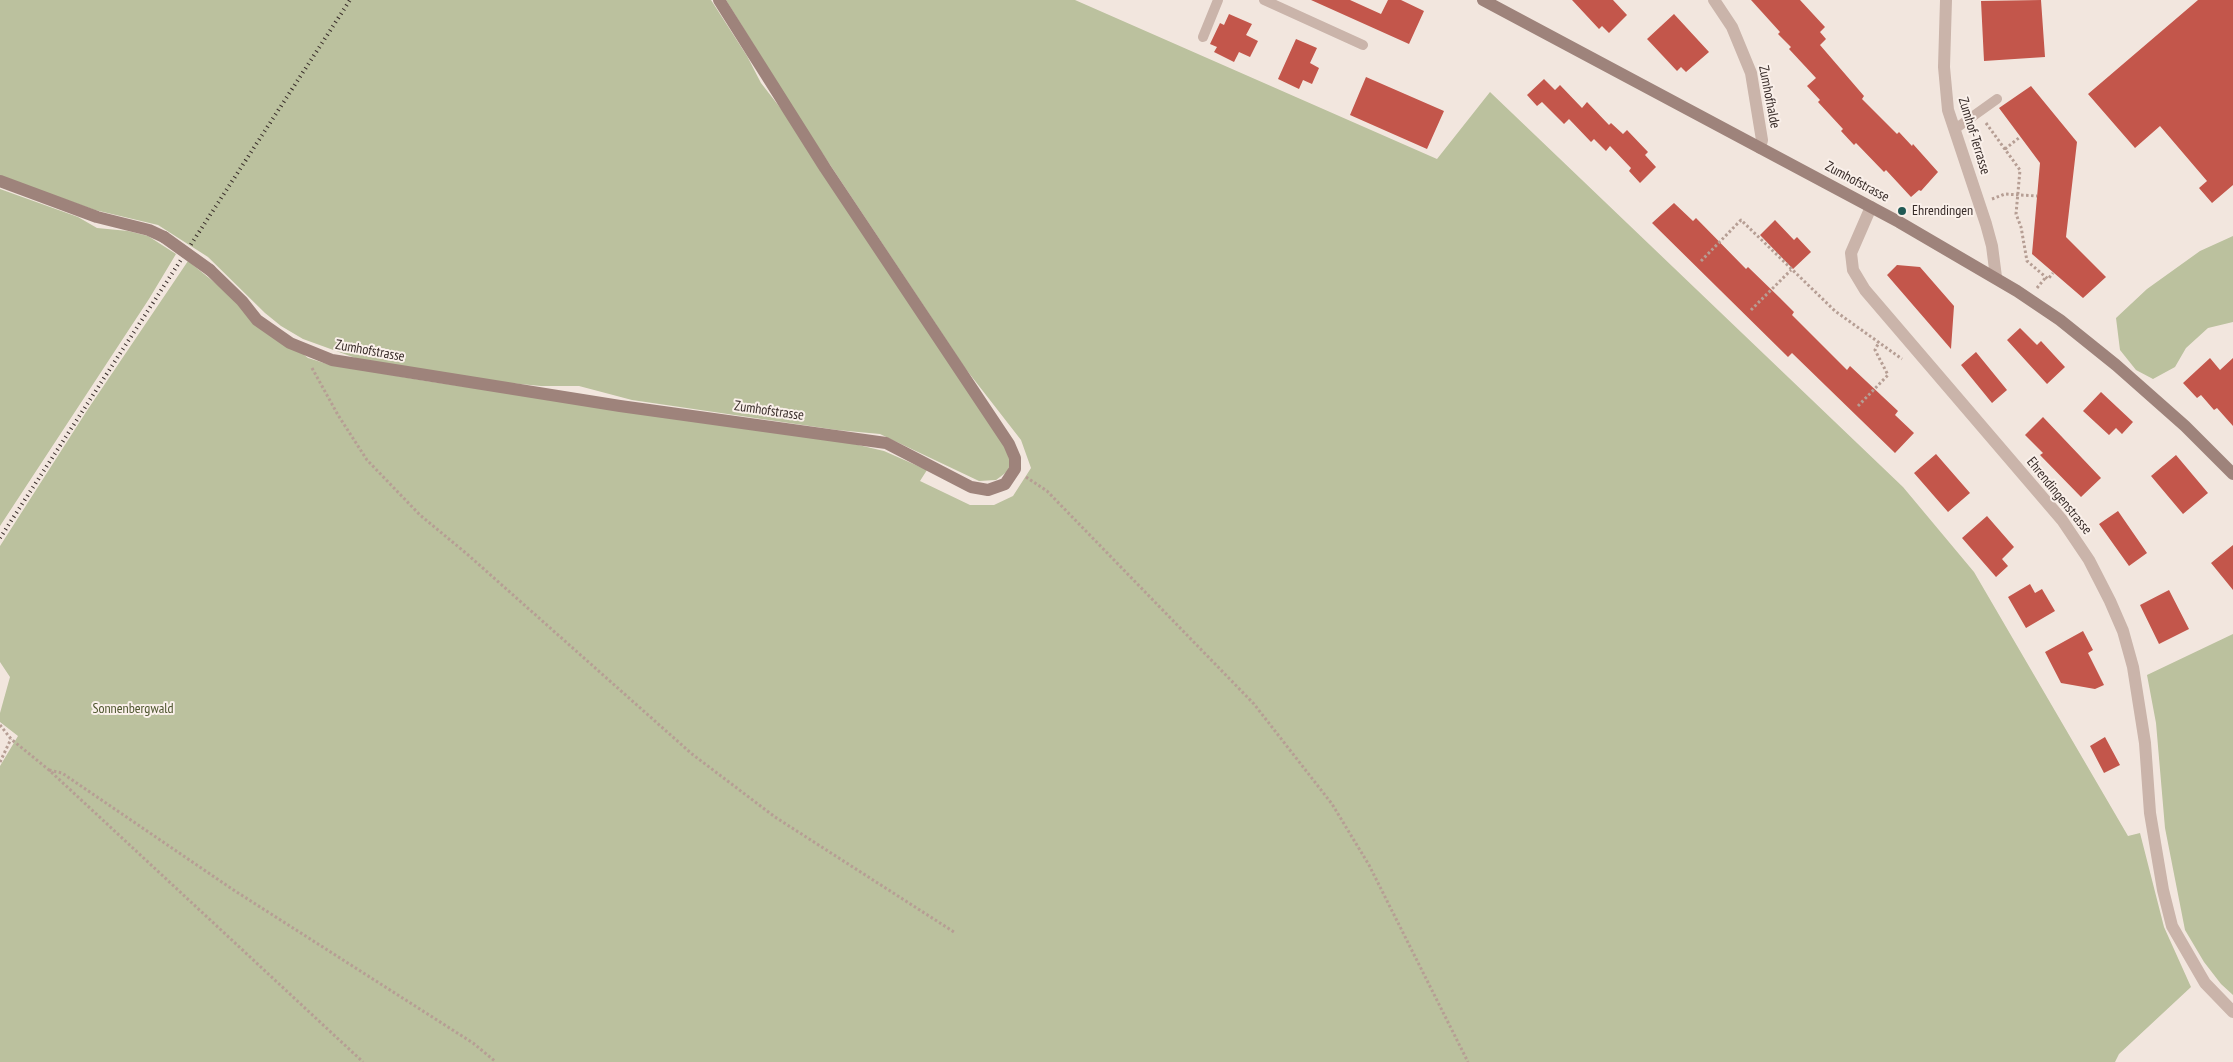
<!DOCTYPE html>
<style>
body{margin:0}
canvas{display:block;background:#f2e6de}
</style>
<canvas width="2233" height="1062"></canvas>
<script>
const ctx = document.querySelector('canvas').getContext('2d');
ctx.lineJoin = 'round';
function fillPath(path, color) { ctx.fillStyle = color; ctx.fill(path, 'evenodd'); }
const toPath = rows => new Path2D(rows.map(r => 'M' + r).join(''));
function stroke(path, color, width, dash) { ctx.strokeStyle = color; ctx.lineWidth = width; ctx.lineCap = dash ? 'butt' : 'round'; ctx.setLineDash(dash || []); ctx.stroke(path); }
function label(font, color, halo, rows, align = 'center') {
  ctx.font = font + ' "PT Sans Narrow",sans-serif'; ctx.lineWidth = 4; ctx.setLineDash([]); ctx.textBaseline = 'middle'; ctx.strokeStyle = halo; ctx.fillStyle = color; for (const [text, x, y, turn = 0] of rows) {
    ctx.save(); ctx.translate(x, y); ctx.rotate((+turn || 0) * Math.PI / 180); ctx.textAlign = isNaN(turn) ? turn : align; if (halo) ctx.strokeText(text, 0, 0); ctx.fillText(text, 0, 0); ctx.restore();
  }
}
fillPath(toPath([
 [0,0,711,0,747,56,761,83,785,114,1006,445,1010,463,1008,471,996,480,979,481,880,434,837,430,632,400,579,386,541,386,510,383,361,360,303,339,281,326,265,313,208,257,158,225,95,210,0,176],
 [726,0,1075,0,1437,159,1490,92,1903,487,1974,572,2128,836,2140,833,2164,927,2191,987,2119,1054,2115,1062,0,1062,0,766,18,736,0,722,0,713,10,677,0,662,0,546,88,409,188,261,308,358,327,364,426,381,854,444,884,451,927,470,920,481,970,505,994,505,1013,496,1031,468,1021,440,965,368,803,124],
 [0,189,78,217,97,228,128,231,148,236,176,254,149,299,0,526],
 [2233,236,2233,322,2208,328,2186,348,2175,367,2153,379,2136,370,2120,350,2116,318,2147,289,2200,251],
 [2233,634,2233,995,2221,984,2204,962,2185,930,2165,828,2156,723,2147,675]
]), '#bbc19e');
fillPath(toPath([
 [1311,0,1350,0,1381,14,1388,0,1401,0,1424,11,1409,44],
 [1572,0,1613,0,1627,15,1609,33,1602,26,1599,29],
 [1751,0,1800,0,1825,27,1820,32,1826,39,1820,45,1864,96,1862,99,1897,134,1899,132,1912,146,1913,144,1938,172,1921,191,1919,190,1911,197,1886,170,1884,172,1856,143,1854,145,1841,131,1843,129,1818,102,1820,100,1807,86,1816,78,1789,49,1791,47,1778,34,1780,32],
 [2041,0,2045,57,1984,61,1981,1],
 [2198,0,2233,0,2233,185,2212,203,2199,188,2207,181,2160,126,2135,148,2088,94],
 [1229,14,1252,24,1246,35,1258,41,1250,57,1239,52,1234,62,1214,52,1217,47,1210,44,1220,23,1224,25],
 [1674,14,1709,52,1686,72,1681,67,1677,71,1647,39],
 [1296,39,1317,48,1310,63,1319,68,1312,84,1303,80,1299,89,1278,79],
 [1366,77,1444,111,1427,149,1350,115],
 [1544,79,1555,90,1560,85,1582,108,1587,102,1609,125,1611,123,1623,134,1627,130,1648,152,1645,155,1656,167,1640,183,1629,171,1631,168,1610,146,1606,151,1594,139,1591,142,1569,119,1564,124,1542,102,1537,106,1527,95],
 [2031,86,2077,142,2066,237,2106,277,2083,298,2032,254,2040,163,1999,108],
 [1674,203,1693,221,1696,218,1746,269,1748,267,1780,298,1794,312,1792,315,1847,370,1850,366,1898,411,1895,415,1914,433,1895,453,1792,353,1788,357,1652,223],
 [1775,220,1794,240,1797,237,1811,252,1793,269,1760,235],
 [1897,265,1920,267,1954,306,1951,349,1887,275],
 [2020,328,2037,345,2041,341,2065,367,2047,384,2007,340],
 [1976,352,2007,390,1992,403,1961,365],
 [2210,358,2220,370,2233,358,2233,426,2217,408,2214,410,2201,395,2197,398,2183,383],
 [2101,392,2133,422,2122,434,2116,428,2109,435,2083,411],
 [2043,417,2101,478,2081,497,2040,455,2043,453,2025,435],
 [1936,454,1970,493,1948,512,1914,473],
 [2176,455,2208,493,2183,514,2151,476],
 [2118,511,2147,553,2129,566,2099,524],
 [1987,516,2014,547,2002,559,2008,566,1996,577,1962,538],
 [2233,545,2233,590,2211,563],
 [2030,584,2035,593,2042,589,2055,611,2026,628,2008,597],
 [2169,590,2189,629,2159,644,2140,605],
 [2083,631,2093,650,2088,653,2104,685,2095,689,2061,683,2045,652],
 [2105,737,2120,765,2104,773,2090,746]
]), '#c3564b');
stroke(toPath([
 [1986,123,2020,170,2016,214,2021,227,2027,261,2048,279,2053,273],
 [2005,149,2020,137],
 [1992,199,2005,194,2037,196],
 [1701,261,1741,220,1835,311,1902,359],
 [2037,288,2046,277],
 [1751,310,1791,270],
 [312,368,338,415,367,460,420,515,467,554,692,754,775,817,954,932],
 [1858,406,1888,375,1875,350,1879,342],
 [1026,477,1047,491,1254,704,1332,804,1369,865,1468,1062],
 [0,725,11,739,49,770,363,1062],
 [0,762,11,739],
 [49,770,62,773,232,889,473,1043,496,1062]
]), '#b69e94', 3, [2.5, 2.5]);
stroke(toPath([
 [1264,0,1363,45],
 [1203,37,1218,0],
 [1955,129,1997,99]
]), '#cab4aa', 10);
stroke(toPath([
 [1714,0,1732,27,1751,73,1762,140,1760,148],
 [1946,0,1944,67,1948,110,1986,224,1992,246,1996,277],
 [1871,207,1851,253,1853,270,1865,290,2062,520,2089,560,2110,601,2123,631,2133,667,2145,743,2150,813,2163,890,2172,926,2205,983,2233,1012]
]), '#cab4aa', 12);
stroke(toPath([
 [1483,0,1899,222,2017,291,2060,320,2116,365,2185,426,2233,474],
 [0,181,97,217,149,230,164,237],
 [210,270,242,301,257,320,290,343,332,360,620,406,886,443,971,487,988,490,1005,484,1015,469,1015,458,1009,444,825,168,719,0]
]), '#9e837b', 12);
stroke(toPath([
 [0,538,350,0]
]), '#382c29', 4, [1, 4]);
stroke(toPath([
 [164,237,210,270]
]), '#9e837b', 12);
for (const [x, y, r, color] of [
 [1902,211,5,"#205954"]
]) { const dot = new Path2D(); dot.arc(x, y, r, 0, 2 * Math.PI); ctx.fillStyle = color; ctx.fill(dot); stroke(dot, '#faf0ea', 2); }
label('14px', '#382c29', '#faf0ea', [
 ["Zumhofhalde",1769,97,79],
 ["Zumhof-Terrasse",1974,136,73],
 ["Zumhofstrasse",1857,182,28],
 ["Zumhofstrasse",370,351,10],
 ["Zumhofstrasse",769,411,8],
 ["Ehrendingenstrasse",2059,496,51]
]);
label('14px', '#382c29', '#faf0ea', [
 ["Ehrendingen",1912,211]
], 'left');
label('14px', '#4d552e', '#faf0ea', [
 ["Sonnenbergwald",133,709]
]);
</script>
